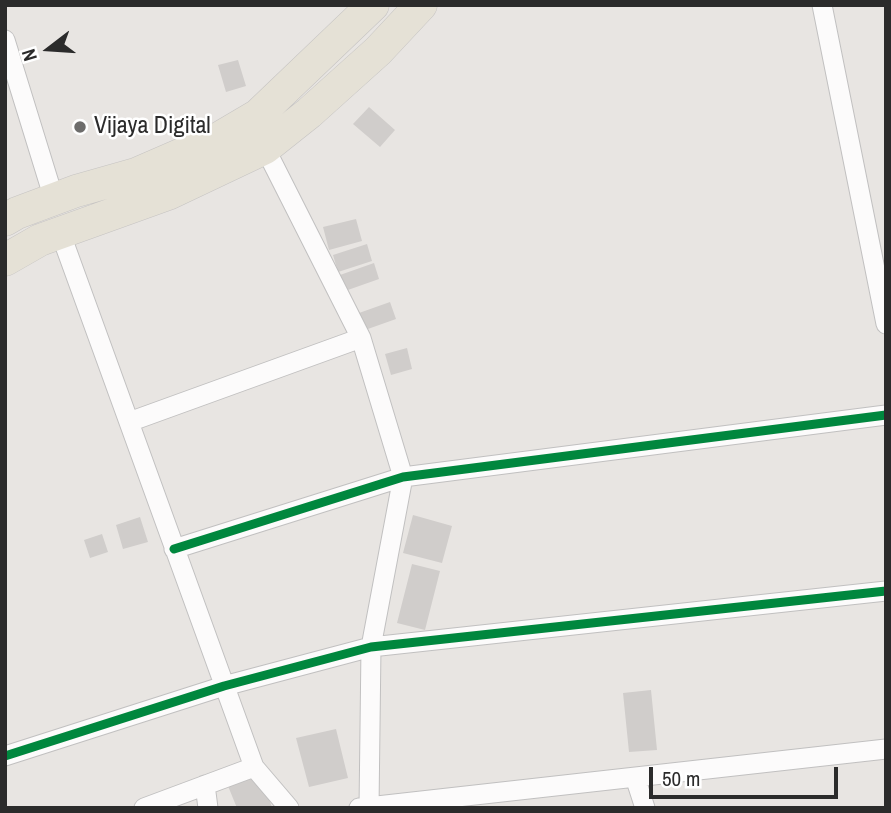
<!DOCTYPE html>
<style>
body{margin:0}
#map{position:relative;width:891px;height:813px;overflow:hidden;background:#e8e5e2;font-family:"Archivo Narrow",sans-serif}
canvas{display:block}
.frame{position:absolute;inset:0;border:7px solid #2b2b2b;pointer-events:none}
.north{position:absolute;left:14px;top:14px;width:70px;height:70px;-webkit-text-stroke:5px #fff;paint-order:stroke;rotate:253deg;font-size:19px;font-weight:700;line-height:28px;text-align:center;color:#2b2b2b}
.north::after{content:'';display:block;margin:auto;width:24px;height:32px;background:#2b2b2b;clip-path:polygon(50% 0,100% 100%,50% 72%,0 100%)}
.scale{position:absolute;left:649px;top:767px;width:189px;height:32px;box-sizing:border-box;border:4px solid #2b2b2b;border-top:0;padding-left:9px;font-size:21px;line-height:24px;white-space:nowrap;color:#2b2b2b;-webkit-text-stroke:5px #fff;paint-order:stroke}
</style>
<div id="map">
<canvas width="891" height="813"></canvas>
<div class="frame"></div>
<div class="north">N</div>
<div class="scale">50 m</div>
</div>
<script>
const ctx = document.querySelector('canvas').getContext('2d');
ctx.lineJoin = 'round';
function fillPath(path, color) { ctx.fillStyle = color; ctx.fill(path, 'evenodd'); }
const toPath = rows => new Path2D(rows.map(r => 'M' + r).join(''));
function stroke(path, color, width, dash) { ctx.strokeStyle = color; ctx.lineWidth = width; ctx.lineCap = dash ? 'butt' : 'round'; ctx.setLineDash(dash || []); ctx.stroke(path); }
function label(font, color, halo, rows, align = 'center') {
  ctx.font = font + ' "Archivo Narrow",sans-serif'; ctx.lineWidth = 5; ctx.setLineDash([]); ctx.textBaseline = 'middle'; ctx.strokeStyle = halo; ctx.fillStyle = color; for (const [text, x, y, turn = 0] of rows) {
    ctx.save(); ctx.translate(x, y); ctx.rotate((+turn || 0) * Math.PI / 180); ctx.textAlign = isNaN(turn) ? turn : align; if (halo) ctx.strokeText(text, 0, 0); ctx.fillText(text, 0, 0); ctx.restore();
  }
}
fillPath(toPath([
 [238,60,246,86,226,92,218,65],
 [369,107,395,130,380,147,353,124],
 [356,219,362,241,329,250,323,227],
 [367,244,372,261,338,272,333,255],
 [374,263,379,279,345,291,340,275],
 [390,302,396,319,365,330,359,313],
 [407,348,412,369,391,375,385,354],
 [413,515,452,526,442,563,403,553],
 [140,517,148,542,123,549,116,525],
 [102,534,108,552,90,558,84,540],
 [412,564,440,571,425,630,397,623],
 [651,690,657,750,629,752,623,693],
 [336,729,348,778,309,787,296,738],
 [259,774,272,807,237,808,228,786]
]), '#d0cdcb');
const street = toPath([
 [822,5,886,324],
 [5,40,54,199],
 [265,148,361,338,403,477,371,647,369,808],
 [60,232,254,767,144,808],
 [129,422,361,338],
 [174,549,403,477,886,415],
 [5,756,224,686,371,647,886,591],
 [254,767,289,808],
 [635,777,645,808],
 [205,785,208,808],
 [359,808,886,749]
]);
const primary = toPath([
 [5,220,17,213,76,191,136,174,219,138,258,115,373,5],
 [5,260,40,240,168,194,265,148,309,113,378,51,421,5]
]);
stroke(street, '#c1c0c0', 21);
stroke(primary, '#c5c3c2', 33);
stroke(street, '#fcfbfb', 19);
stroke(primary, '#e5e1d6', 32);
stroke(toPath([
 [174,549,403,477,886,415],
 [5,756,224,686,371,647,886,591]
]), '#00873e', 9);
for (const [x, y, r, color] of [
 [80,127,7,"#6d6c6b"]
]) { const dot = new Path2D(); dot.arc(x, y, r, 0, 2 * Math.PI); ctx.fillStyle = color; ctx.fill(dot); stroke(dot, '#fff', 2.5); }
label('24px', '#2b2b2b', '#fff', [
 ["Vijaya Digital",94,127]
], 'left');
</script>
